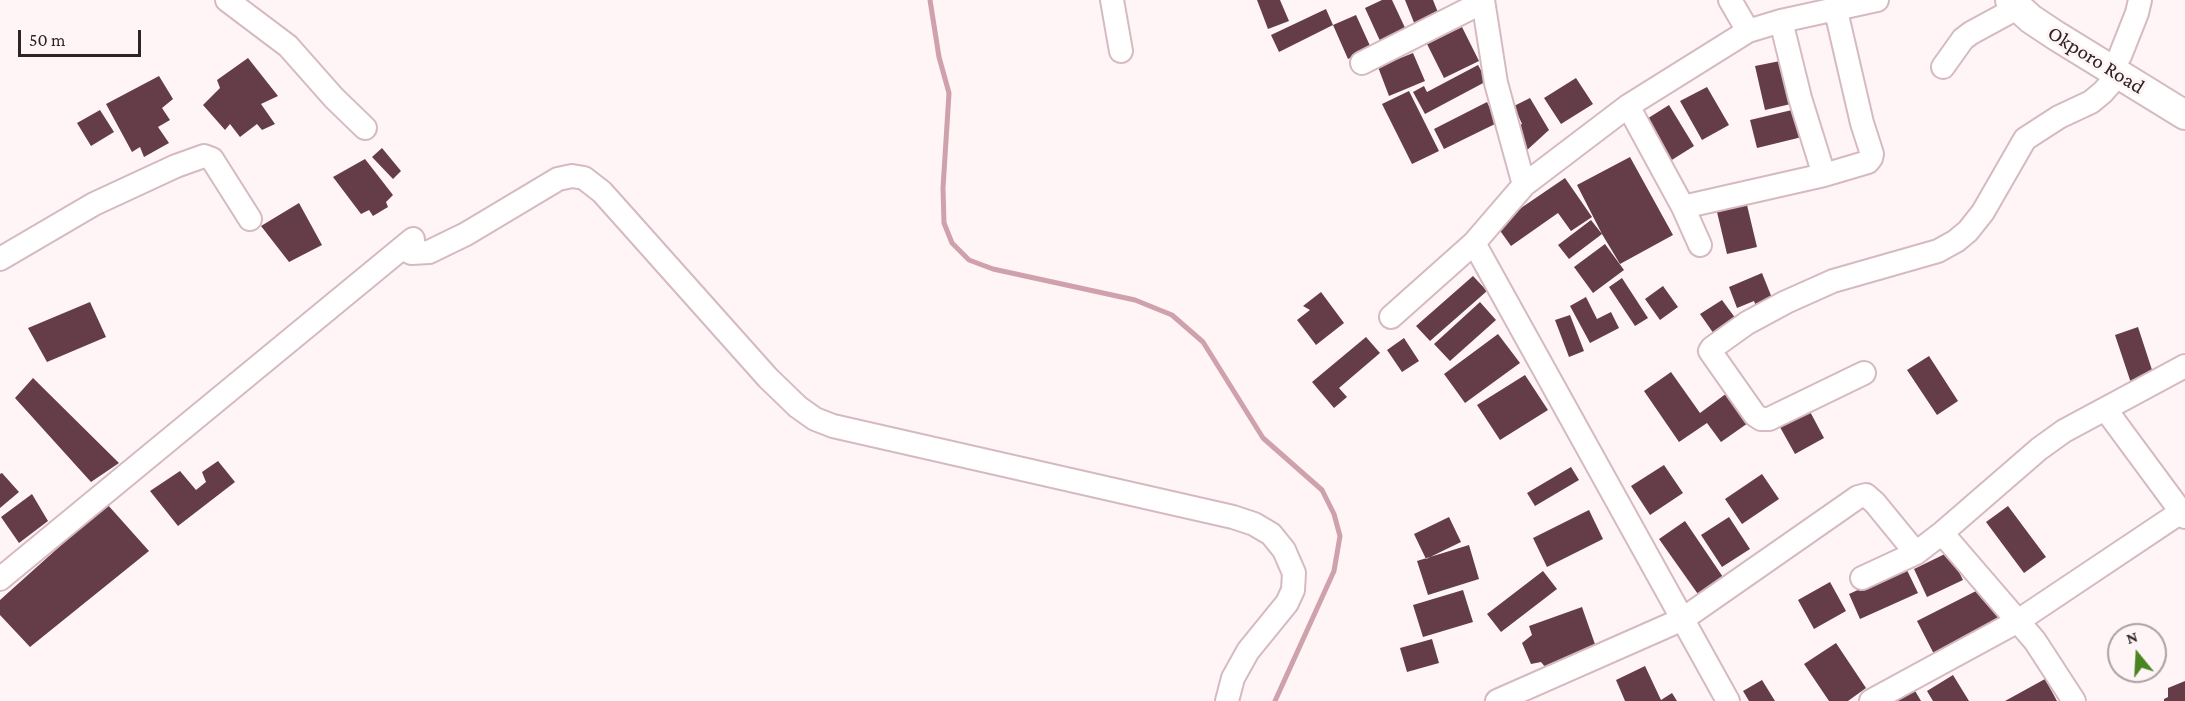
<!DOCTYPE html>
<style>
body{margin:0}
#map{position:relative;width:2185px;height:701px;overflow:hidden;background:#fff4f6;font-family:"Crimson Pro",serif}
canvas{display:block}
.north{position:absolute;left:2107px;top:623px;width:60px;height:60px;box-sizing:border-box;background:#fff4f6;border:2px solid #aba1a3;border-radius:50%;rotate:342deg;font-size:16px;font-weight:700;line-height:24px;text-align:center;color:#2e2426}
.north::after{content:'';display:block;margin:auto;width:21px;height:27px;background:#4a8522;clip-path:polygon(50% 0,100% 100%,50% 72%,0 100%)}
.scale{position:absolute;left:18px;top:30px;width:123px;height:27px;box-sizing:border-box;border:3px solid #2e2426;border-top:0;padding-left:8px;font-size:18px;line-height:21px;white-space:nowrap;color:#2e2426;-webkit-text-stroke:4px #fff4f6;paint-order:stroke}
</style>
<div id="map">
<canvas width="2185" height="701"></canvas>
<div class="north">N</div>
<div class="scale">50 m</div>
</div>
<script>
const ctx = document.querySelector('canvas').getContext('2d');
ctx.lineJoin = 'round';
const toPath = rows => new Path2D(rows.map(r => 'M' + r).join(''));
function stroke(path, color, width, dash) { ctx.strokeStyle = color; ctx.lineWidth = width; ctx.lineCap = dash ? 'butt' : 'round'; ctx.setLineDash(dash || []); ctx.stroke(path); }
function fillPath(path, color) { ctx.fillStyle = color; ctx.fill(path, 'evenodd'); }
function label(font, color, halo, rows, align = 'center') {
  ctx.font = font + ' "Crimson Pro",serif'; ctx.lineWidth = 6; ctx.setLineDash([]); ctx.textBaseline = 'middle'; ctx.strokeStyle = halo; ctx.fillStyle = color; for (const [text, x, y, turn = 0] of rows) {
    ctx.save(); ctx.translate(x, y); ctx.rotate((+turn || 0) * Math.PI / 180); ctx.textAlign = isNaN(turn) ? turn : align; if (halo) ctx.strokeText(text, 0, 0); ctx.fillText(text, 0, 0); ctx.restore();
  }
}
stroke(toPath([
 [930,0,939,57,949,93,943,188,944,223,952,243,969,260,993,269,1135,300,1172,315,1203,342,1263,438,1322,490,1334,514,1340,536,1334,571,1275,701]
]), '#cea1ac', 5);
fillPath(toPath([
 [1257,0,1280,0,1289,21,1268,29],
 [1382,0,1392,0,1407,32,1381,43,1365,8],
 [1405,0,1433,0,1439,15,1415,25],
 [1326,9,1333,25,1356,15,1371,48,1348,59,1333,25,1279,52,1271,35],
 [1462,27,1479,61,1444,78,1427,44],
 [1413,53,1425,81,1389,96,1378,67],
 [248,58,278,96,261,104,275,124,262,130,257,124,240,137,230,124,225,130,203,105,220,88,217,80],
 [1785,60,1795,103,1765,110,1755,66],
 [1478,65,1487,81,1425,114,1413,92,1424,86,1427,92],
 [159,76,173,99,162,108,170,120,158,127,169,143,144,157,140,147,132,152,106,104],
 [1576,78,1593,104,1561,124,1544,98],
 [1707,87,1729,125,1702,140,1680,101],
 [1409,91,1439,151,1412,164,1382,104],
 [1530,98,1549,130,1526,151,1516,127,1522,124,1514,106],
 [1487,102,1497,123,1444,149,1434,129],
 [1669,105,1694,146,1667,163,1642,122],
 [1796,109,1802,137,1757,148,1750,120],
 [100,110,114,132,91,146,77,123],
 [382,148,401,171,393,179,372,157],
 [1630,157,1673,235,1620,264,1602,234,1569,259,1558,245,1591,220,1602,234,1577,185],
 [365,159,393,195,386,202,388,207,373,216,369,210,361,214,333,177],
 [1565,178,1592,217,1571,231,1558,213,1511,246,1496,225],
 [299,203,322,245,289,262,261,226],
 [1747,205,1757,247,1727,254,1717,212],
 [1605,244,1624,270,1593,293,1574,267],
 [1762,273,1774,303,1757,309,1754,301,1737,308,1729,287],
 [1473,276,1487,291,1430,341,1416,326],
 [1622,278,1648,318,1635,326,1609,287],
 [1663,286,1678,307,1660,320,1645,299],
 [1321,292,1344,323,1316,345,1297,320,1310,310,1303,306],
 [1586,297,1597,319,1611,312,1619,328,1590,343,1570,306],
 [1722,300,1736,319,1714,334,1700,314],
 [90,302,106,337,47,362,28,328],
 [1480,302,1496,320,1450,361,1434,344],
 [1570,315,1584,351,1569,357,1555,320],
 [2138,327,2154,376,2131,383,2115,335],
 [1498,334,1520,363,1465,403,1444,374],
 [1366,337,1380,353,1339,388,1347,397,1334,408,1312,382],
 [1404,338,1419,361,1402,372,1387,350],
 [1929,356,1958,401,1937,415,1907,370],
 [1671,372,1700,413,1727,393,1748,423,1721,442,1707,423,1679,442,1644,391],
 [1525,375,1548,410,1500,440,1477,405],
 [33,378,119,463,91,482,15,398],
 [1806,404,1824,438,1795,454,1776,420],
 [218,461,235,482,178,526,150,491,180,471,196,490,206,482,202,472],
 [1664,465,1683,493,1650,515,1631,486],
 [1571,467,1579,480,1535,506,1527,493],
 [2,473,19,492,0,508,0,474],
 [1762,474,1779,499,1742,524,1725,499],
 [32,494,48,521,19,543,1,517],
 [107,504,149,551,30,647,0,615,0,600],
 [2008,506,2046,557,2024,573,1986,522],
 [1589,510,1603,539,1547,567,1533,538],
 [1449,517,1461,542,1426,559,1414,534],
 [1729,517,1750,549,1722,567,1701,535],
 [1685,521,1725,580,1700,597,1659,539],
 [1469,545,1479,579,1428,595,1417,561],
 [1949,552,1963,580,1927,597,1914,569],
 [1906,568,1918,593,1860,619,1849,594],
 [1543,571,1557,589,1501,632,1487,614],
 [1830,582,1846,611,1814,629,1798,600],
 [1463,590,1473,622,1423,637,1413,605],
 [1976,591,2003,622,1935,656,1917,621],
 [1582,607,1597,650,1546,668,1541,662,1531,664,1522,643,1532,635,1529,626],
 [1432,639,1439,663,1407,672,1400,648],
 [1836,643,1866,688,1848,701,1829,701,1804,664],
 [1645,666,1661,700,1672,693,1677,701,1625,701,1616,680],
 [1953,675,1969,701,1933,701,1927,691],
 [2045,679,2057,701,2005,701],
 [1762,680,1775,701,1749,701,1743,691],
 [2185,681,2185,701,2164,701,2164,699,2168,697,2168,688],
 [1914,689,1921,701,1892,701]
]), '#643d48');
const minor = toPath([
 [227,0,288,46,334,98,365,128],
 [1112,0,1121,51],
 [1483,0,1496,83,1524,185],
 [1730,0,1748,31],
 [1781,21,1800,98,1824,175],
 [2120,56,2137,13,2140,0],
 [1362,63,1483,2],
 [1943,67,1963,39,1971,33,2017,8],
 [1628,106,1683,207,1700,245],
 [1683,207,1824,175,1868,162,1871,158,1872,154,1862,123,1836,11],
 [1474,243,1728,701],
 [402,248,411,253,429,252,466,234,558,179,572,176,584,178,602,192,768,378,798,407,815,419,833,426,1233,517,1254,524,1271,534,1284,550,1294,573,1293,590,1287,603,1248,651,1233,678,1227,701],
 [0,259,94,204,176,166,204,156,212,159,250,219],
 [1391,317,1474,243,1524,185,1628,106,1748,31,1781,21,1877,0],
 [1864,373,1769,419,1761,419,1755,415,1710,351,1712,348,1747,323,1786,302,1833,281,1938,251,1956,241,1968,231,1983,212,2025,139,2059,117,2091,102,2103,92,2118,75],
 [2106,410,2185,517],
 [1942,533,2035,641,2074,701],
 [1862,578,1916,553,1942,533,2039,449,2064,431,2185,366],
 [0,579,413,239],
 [1497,701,1683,619,1858,497,1866,495,1875,503,1916,553],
 [1871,701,2018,621,2181,512]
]);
const major = toPath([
 [2010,0,2031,19,2055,35,2185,115]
]);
stroke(minor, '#d5bac0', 26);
stroke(major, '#d5bac0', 32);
stroke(minor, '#fff', 22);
stroke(major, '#fff', 28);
label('21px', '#2e2426', '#fff4f6', [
 ["Okporo Road",2096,60,32]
]);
</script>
